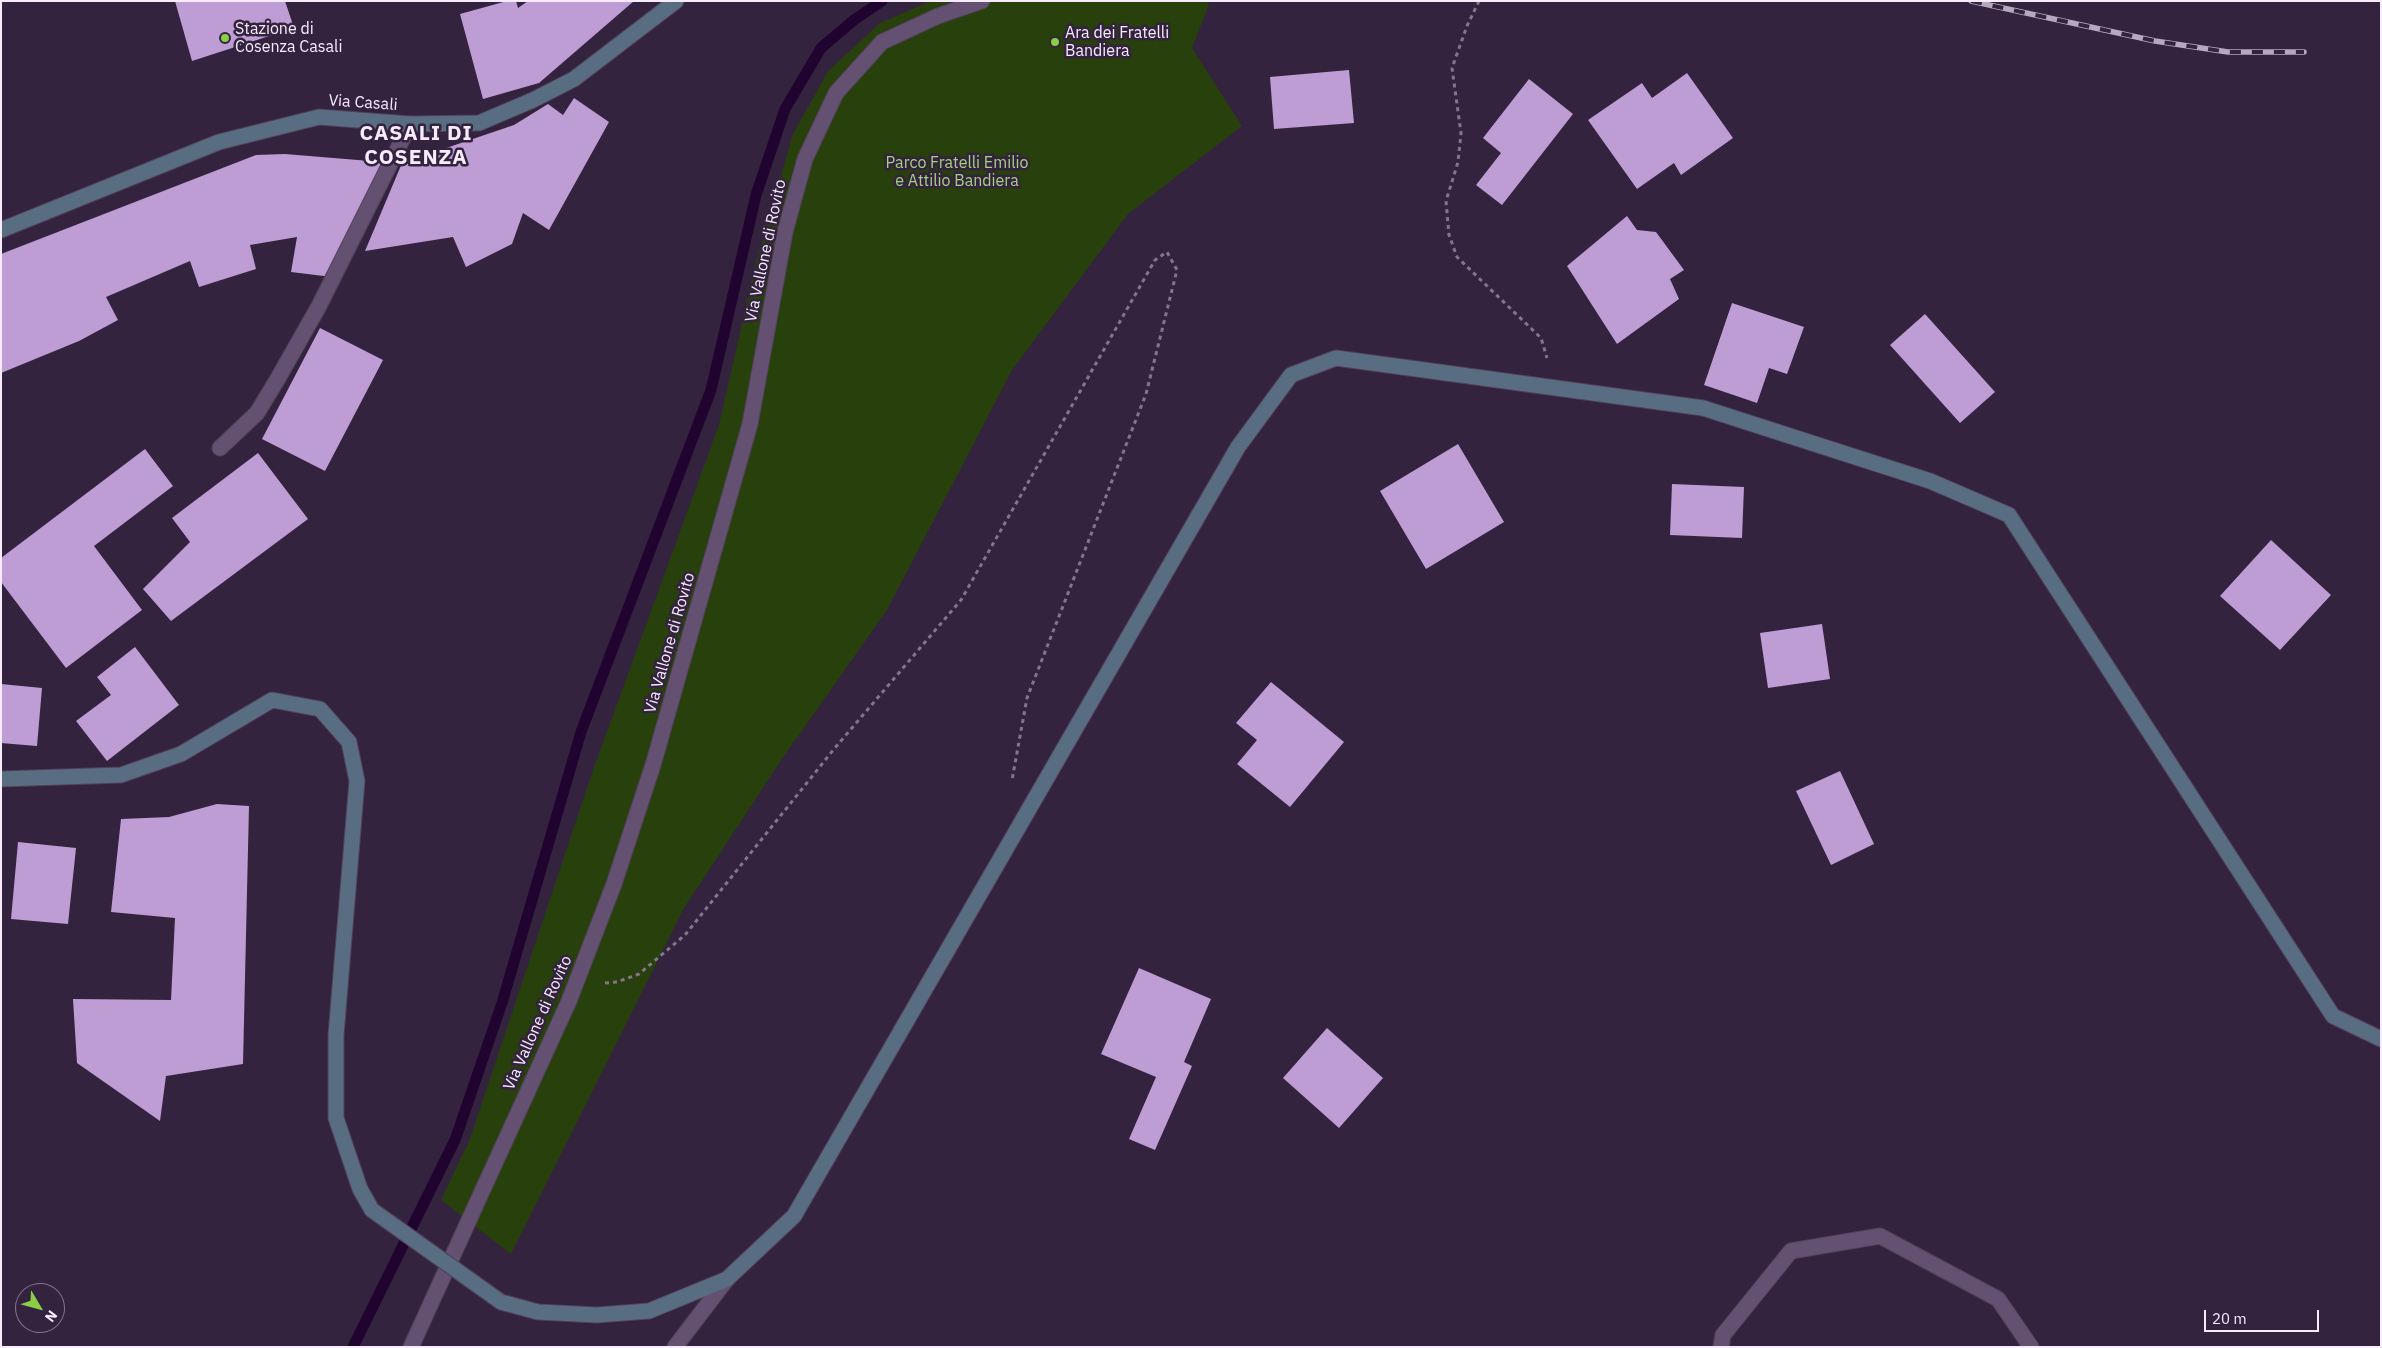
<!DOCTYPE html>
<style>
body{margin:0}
#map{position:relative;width:2382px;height:1348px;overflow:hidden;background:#34233f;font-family:"IBM Plex Sans",sans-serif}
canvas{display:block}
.frame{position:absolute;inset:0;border:2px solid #f7ebfe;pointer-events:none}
.north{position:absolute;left:15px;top:1283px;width:50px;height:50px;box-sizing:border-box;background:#34233f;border:1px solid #82738b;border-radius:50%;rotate:127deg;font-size:14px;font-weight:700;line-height:20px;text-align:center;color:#f7ebfe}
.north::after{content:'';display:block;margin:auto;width:18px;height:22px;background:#8bce46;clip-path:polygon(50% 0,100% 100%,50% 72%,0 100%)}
.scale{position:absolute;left:2204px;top:1310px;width:115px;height:22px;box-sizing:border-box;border:2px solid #f7ebfe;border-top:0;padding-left:6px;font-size:15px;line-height:18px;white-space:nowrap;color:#f7ebfe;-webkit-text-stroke:4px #34233f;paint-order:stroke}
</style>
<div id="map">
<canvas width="2382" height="1348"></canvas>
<div class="frame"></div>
<div class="north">N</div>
<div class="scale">20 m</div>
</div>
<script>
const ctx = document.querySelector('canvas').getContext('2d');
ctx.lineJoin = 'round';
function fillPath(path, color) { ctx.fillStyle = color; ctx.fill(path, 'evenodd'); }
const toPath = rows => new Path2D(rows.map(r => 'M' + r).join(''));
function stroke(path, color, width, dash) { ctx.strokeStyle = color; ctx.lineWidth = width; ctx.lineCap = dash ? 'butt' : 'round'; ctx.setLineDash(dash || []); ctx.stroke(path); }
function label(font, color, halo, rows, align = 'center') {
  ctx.font = font + ' "IBM Plex Sans",sans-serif'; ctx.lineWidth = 5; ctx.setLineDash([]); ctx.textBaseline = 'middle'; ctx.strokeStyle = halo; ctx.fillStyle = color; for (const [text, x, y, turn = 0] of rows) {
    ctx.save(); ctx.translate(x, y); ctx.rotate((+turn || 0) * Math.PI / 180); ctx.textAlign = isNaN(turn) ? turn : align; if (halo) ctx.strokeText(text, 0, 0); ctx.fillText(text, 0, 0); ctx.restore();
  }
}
fillPath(toPath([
 [931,1,1206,1,1209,5,1192,48,1242,126,1128,214,1012,370,887,610,782,759,684,908,511,1254,441,1200,470,1139,594,767,719,425,756,262,793,134,828,71,880,23]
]), '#27400c');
stroke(toPath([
 [353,1347,455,1140,502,1003,581,732,711,390,756,195,785,109,821,48,854,20,882,1]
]), '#210330', 11);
fillPath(toPath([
 [175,1,285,1,294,28,192,61],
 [507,1,516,1,518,8,528,1,634,1,539,83,483,99,460,14],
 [1349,70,1354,123,1274,129,1270,77],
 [1687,73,1733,138,1681,175,1674,163,1637,189,1588,120,1642,83,1652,98],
 [1529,79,1573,114,1502,205,1476,185,1501,153,1483,138],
 [574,98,609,122,549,230,523,213,512,244,466,267,453,237,365,251,402,163,514,125,548,104,563,115],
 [285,154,382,162,332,277,291,272,297,237,250,245,256,269,199,287,190,261,106,297,118,320,79,341,1,373,1,254,256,155],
 [1627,216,1637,230,1656,232,1684,270,1670,279,1679,299,1617,344,1567,266],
 [1732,303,1804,327,1787,374,1769,368,1757,403,1704,385],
 [1925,314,1995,392,1960,423,1890,345],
 [320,328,383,360,325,471,262,439],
 [1458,444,1504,522,1426,569,1380,491],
 [145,449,173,486,94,546,142,610,66,668,1,582,1,558],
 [258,453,308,519,171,621,143,589,190,542,172,518],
 [1672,484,1744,487,1742,538,1670,535],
 [2271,540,2331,595,2280,650,2220,596],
 [1822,624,1830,679,1768,688,1760,633],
 [135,647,179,705,107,761,76,721,111,695,97,677],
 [1271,682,1344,742,1290,807,1237,764,1257,740,1236,723],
 [1,684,42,688,37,746,1,743],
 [1840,771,1874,844,1831,865,1796,791],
 [217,804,249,806,243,1064,166,1076,160,1121,77,1063,73,999,171,1000,175,918,111,912,121,819,169,817],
 [18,842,76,848,68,924,11,919],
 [1139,968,1211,999,1184,1062,1192,1066,1155,1150,1129,1139,1156,1077,1101,1054],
 [1327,1028,1383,1078,1339,1128,1283,1078]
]), '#be9cd4');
const lane = toPath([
 [220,448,257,413,277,380,319,306,410,124]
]);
const street = toPath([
 [411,1347,569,1001,614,884,653,765,750,424,785,232,805,159,836,93,882,42,938,16,982,1],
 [675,1347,727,1279],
 [1721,1347,1723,1335,1791,1251,1880,1236,1998,1299,2031,1347]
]);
const secondary = toPath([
 [1,230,219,142,319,117,410,124,479,123,533,100,574,79,676,1],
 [1,779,121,775,181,754,272,700,320,709,349,742,357,781,336,1035,336,1118,360,1189,372,1210],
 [501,1302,538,1312,597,1315,649,1311,727,1279,794,1216,1238,447,1291,375,1336,358,1703,408,1930,481,2009,515,2333,1016,2381,1039]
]);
stroke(lane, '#514159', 17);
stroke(street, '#514159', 17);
stroke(secondary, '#514159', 17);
stroke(toPath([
 [1479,1,1467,26,1452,68,1461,133,1458,162,1446,201,1449,235,1457,257,1541,338,1547,358],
 [605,983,617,982,639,974,685,935,834,749,961,600,1155,260,1167,252,1177,270,1146,394,1027,698,1012,780]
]), '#84758d', 3, [4, 4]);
stroke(lane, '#645171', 15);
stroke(street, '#645171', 15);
stroke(secondary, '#596d82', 15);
const rail = toPath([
 [1971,1,2155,41,2228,52,2304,52]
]);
stroke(rail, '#b6a9bf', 5.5);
stroke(rail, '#34233f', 4, [11]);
const secondaryBridge = toPath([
 [372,1210,501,1302]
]);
stroke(secondaryBridge, '#514159', 17, []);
stroke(secondaryBridge, '#596d82', 15);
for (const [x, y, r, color] of [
 [225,38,5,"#8bce46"],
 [1055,42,5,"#8bce46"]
]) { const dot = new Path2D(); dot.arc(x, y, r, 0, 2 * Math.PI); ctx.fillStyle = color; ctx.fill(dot); stroke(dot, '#34233f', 2); }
label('16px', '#f7ebfe', '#34233f', [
 ["Stazione di",235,29],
 ["Cosenza Casali",235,47],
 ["Ara dei Fratelli",1065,33],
 ["Bandiera",1065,51]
], 'left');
label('16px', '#f7ebfe', '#34233f', [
 ["Via Casali",363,103,4],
 ["Via Vallone di Rovito",766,251,-78],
 ["Via Vallone di Rovito",670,643,-74],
 ["Via Vallone di Rovito",538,1023,-66]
]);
label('16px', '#a5d181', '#34233f', [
 ["Parco Fratelli Emilio",957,163],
 ["e Attilio Bandiera",957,181]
]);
ctx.letterSpacing = '1px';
label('bold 21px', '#f7ebfe', '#34233f', [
 ["CASALI DI",416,134],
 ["COSENZA",416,158]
]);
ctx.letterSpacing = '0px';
</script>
